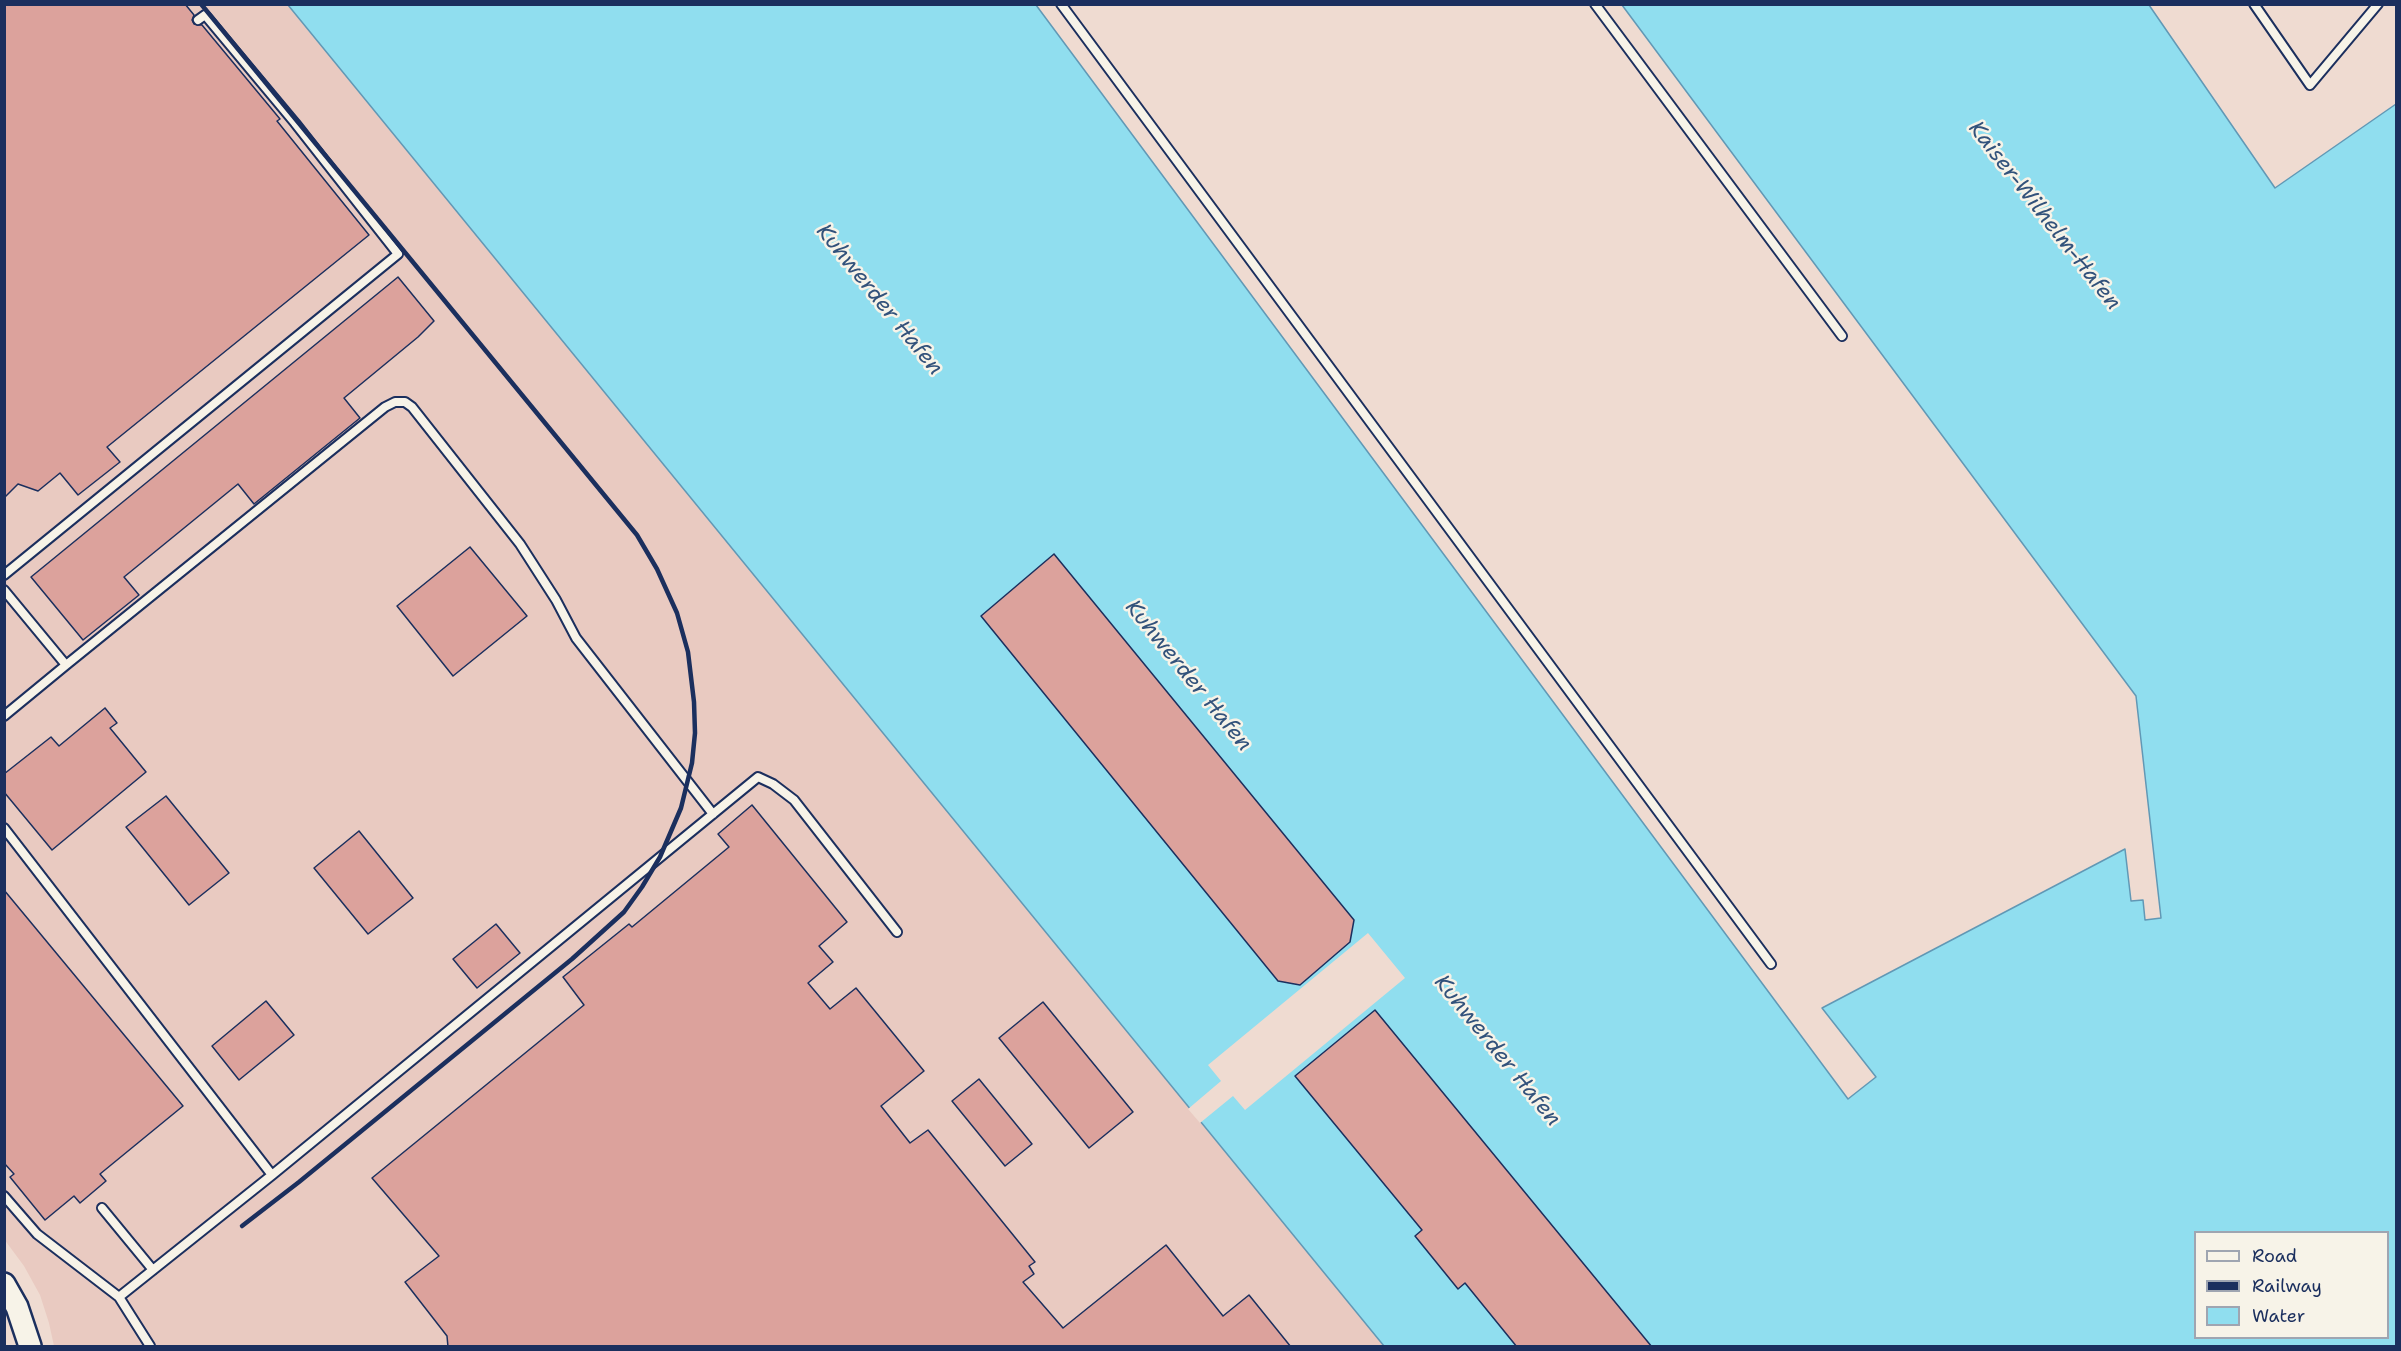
<!DOCTYPE html>
<style>
body{margin:0}
#map{position:relative;width:2401px;height:1351px;overflow:hidden;background:#efdbd1;font-family:"Shantell Sans",sans-serif}
canvas{display:block}
.frame{position:absolute;inset:0;border:6px solid #1b2f5e;pointer-events:none}
.legend{position:absolute;left:2194px;top:1231px;width:195px;height:108px;box-sizing:border-box;background:#f7f3e8;border:2px solid #9fa5b1;margin:0;padding:8px 10px;list-style:none;font-size:18px;color:#1b2f5e}
.legend li{display:flex;align-items:center;gap:12px;height:30px}
.legend b{width:30px;border:2px solid #9fa5b1}
</style>
<div id="map">
<canvas width="2401" height="1351"></canvas>
<div class="frame"></div>
<ul class="legend">
<li><b style="height:8px;background:#f7f3e8"></b>Road</li>
<li><b style="height:8px;background:#1b2f5e"></b>Railway</li>
<li><b style="height:16px;background:#90deef"></b>Water</li>
</ul>
</div>
<script>
const ctx = document.querySelector('canvas').getContext('2d');
ctx.lineJoin = 'round';
function fillPath(path, color) { ctx.fillStyle = color; ctx.fill(path, 'evenodd'); }
const toPath = rows => new Path2D(rows.map(r => 'M' + r).join(''));
function stroke(path, color, width, dash) { ctx.strokeStyle = color; ctx.lineWidth = width; ctx.lineCap = dash ? 'butt' : 'round'; ctx.setLineDash(dash || []); ctx.stroke(path); }
function label(font, color, halo, rows, align = 'center') {
  ctx.font = font + ' "Shantell Sans",sans-serif'; ctx.lineWidth = 5; ctx.setLineDash([]); ctx.textBaseline = 'middle'; ctx.strokeStyle = halo; ctx.fillStyle = color; for (const [text, x, y, turn = 0] of rows) {
    ctx.save(); ctx.translate(x, y); ctx.rotate((+turn || 0) * Math.PI / 180); ctx.textAlign = isNaN(turn) ? turn : align; if (halo) ctx.strokeText(text, 0, 0); ctx.fillText(text, 0, 0); ctx.restore();
  }
}
fillPath(toPath([
 [4,5,288,5,1384,1346,54,1346,49,1323,40,1295,24,1266,4,1239]
]), '#e9cac1');
const water = toPath([
 [288,5,1036,5,1848,1099,1876,1077,1822,1008,2125,849,2131,901,2143,900,2145,920,2161,918,2136,696,1622,5,2149,5,2275,188,2396,104,2396,1346,1384,1346,288,5],
 [2196,1232,2388,1232,2388,1338,2196,1338,2196,1232]
]);
fillPath(water, '#90deef');
stroke(water, '#6198b5', 1.5);
fillPath(toPath([
 [1368,933,1405,978,1245,1110,1233,1096,1200,1123,1188,1109,1221,1081,1208,1065]
]), '#efdbd1');
const building = toPath([
 [4,4,185,4,194,15,192,20,194,24,202,25,280,119,277,121,369,235,107,447,120,462,78,495,60,473,38,491,18,484,4,498,4,4],
 [398,277,434,321,418,337,344,398,360,418,254,504,238,484,124,577,139,595,83,640,31,577,398,277],
 [470,547,527,616,453,676,397,606,470,547],
 [1054,554,1354,920,1350,942,1300,985,1278,981,981,616,1054,554],
 [105,708,117,723,110,728,146,772,52,850,4,792,4,774,51,737,59,746,105,708],
 [166,796,229,873,189,905,126,827,166,796],
 [752,805,847,922,819,946,833,962,808,983,830,1009,856,988,924,1071,881,1106,910,1143,928,1130,1035,1262,1029,1266,1034,1274,1023,1282,1063,1328,1166,1245,1223,1316,1249,1295,1291,1347,448,1347,447,1336,405,1282,439,1256,372,1178,584,1005,563,977,629,924,632,927,729,847,718,834,752,805],
 [359,831,413,898,368,934,314,868,359,831],
 [4,890,183,1106,100,1174,106,1181,80,1203,74,1196,45,1220,10,1177,14,1174,4,1163,4,890],
 [496,924,520,953,477,988,453,959,496,924],
 [266,1001,294,1035,239,1080,212,1046,266,1001],
 [1043,1002,1133,1112,1089,1148,999,1038,1043,1002],
 [1375,1010,1652,1347,1517,1347,1465,1283,1458,1289,1415,1236,1422,1230,1295,1076,1375,1010],
 [979,1079,1032,1144,1005,1166,952,1101,979,1079]
]);
fillPath(building, '#dca29c');
stroke(building, '#1b2f5e', 1.5);
const lane = toPath([
 [1061,4,1771,964],
 [1595,4,1842,336],
 [2254,4,2310,85,2378,4],
 [4,575,398,254,295,123,205,15,198,20],
 [4,590,66,665,4,716],
 [66,665,385,407,395,402,405,402,412,407,520,544,556,600,576,638,713,814],
 [4,828,272,1175],
 [4,1196,37,1234,119,1297,150,1346],
 [102,1208,153,1270],
 [119,1297,272,1175,758,777,773,784,794,800,897,932]
]);
const secondary = toPath([
 [4,1284,17,1307,30,1346]
]);
stroke(lane, '#1b2f5e', 12);
stroke(secondary, '#1b2f5e', 26);
stroke(lane, '#f7f3e8', 8);
stroke(secondary, '#f7f3e8', 21);
stroke(toPath([
 [201,4,637,535,657,569,677,613,688,652,694,702,695,733,692,763,681,808,660,857,642,887,624,912,572,959,299,1182,242,1226]
]), '#1b2f5e', 4.5);
label('italic 22px', '#32527b', '#f7f3e8', [
 ["Kaiser-Wilhelm-Hafen",2044,216,52],
 ["Kuhwerder Hafen",879,300,51],
 ["Kuhwerder Hafen",1188,676,51],
 ["Kuhwerder Hafen",1497,1051,51]
]);
</script>
